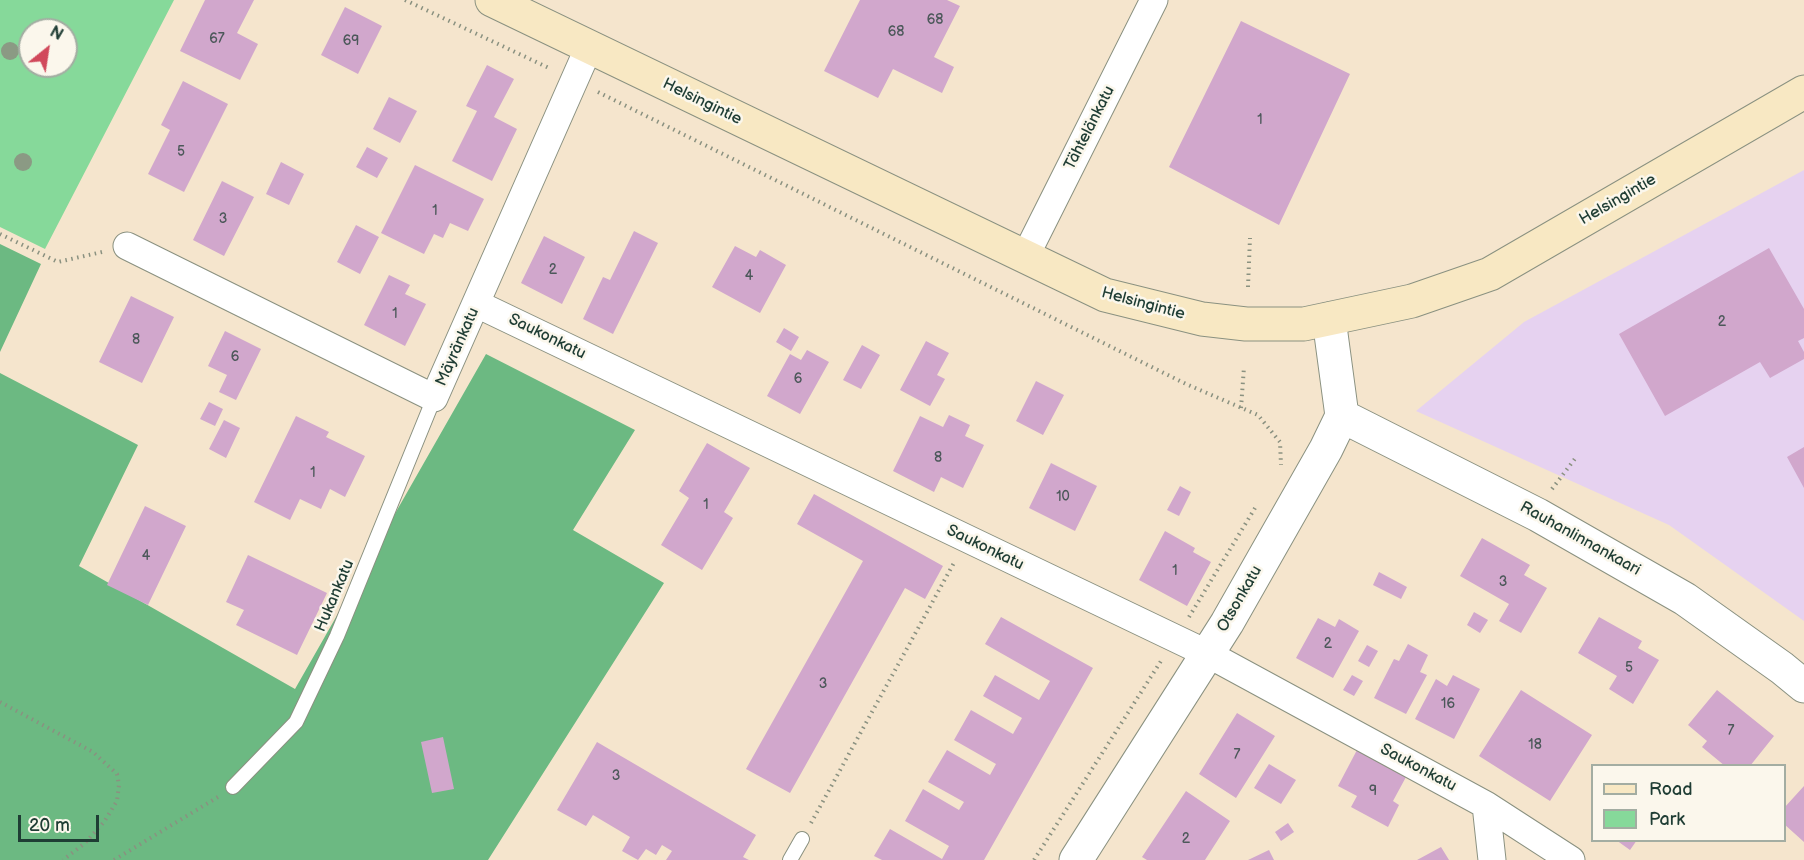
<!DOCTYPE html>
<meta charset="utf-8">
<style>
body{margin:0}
#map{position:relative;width:1804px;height:860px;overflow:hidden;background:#f5e5cd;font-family:"Balsamiq Sans",sans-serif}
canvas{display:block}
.legend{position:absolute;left:1591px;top:764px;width:195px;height:78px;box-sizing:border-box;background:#fbf7ec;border:2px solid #a3ada2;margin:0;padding:8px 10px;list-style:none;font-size:18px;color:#1f3d34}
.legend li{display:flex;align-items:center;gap:12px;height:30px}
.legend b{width:30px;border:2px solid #a3ada2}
.north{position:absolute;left:18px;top:18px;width:60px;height:60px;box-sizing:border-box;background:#fbf7ec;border:2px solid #a3ada2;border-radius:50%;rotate:30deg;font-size:16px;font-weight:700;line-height:24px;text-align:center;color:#1f3d34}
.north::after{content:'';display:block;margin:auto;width:21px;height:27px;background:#d1495b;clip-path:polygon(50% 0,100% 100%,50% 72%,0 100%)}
.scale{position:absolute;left:18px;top:815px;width:81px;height:27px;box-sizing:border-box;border:3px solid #1f3d34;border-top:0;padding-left:8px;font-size:18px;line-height:21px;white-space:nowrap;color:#1f3d34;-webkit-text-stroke:4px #fbf7ec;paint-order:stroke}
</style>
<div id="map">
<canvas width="1804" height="860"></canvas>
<ul class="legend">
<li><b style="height:8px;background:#f8e8c3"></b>Road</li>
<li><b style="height:16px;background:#86d99a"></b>Park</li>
</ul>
<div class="north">N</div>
<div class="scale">20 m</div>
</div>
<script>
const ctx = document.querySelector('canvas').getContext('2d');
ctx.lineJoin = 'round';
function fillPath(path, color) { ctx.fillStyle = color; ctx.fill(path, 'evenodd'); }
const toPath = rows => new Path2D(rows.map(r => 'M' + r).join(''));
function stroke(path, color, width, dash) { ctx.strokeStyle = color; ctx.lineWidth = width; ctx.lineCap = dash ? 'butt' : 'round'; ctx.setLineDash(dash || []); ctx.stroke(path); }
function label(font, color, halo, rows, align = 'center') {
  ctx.font = font + ' "Balsamiq Sans",sans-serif'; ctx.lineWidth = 5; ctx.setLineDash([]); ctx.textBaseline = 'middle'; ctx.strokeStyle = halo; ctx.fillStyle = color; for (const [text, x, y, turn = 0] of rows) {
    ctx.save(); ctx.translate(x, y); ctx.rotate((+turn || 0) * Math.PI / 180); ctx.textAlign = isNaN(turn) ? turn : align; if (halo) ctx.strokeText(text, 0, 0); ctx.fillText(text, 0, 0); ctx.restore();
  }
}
fillPath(toPath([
 [1804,170,1804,621,1669,525,1416,411,1524,322]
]), '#e6d2f0');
fillPath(toPath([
 [0,0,174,0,45,249,0,227],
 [30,30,66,30,66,66,30,66]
]), '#86d99a');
fillPath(toPath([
 [0,244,41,264,0,352],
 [486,354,635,430,573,530,664,583,488,860,0,860,0,373,138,445,79,566,295,689]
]), '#6cb982');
fillPath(toPath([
 [205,0,254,0,237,33,258,44,240,80,180,51],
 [860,0,947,0,960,6,934,57,954,67,942,93,893,69,878,98,824,71],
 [345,7,382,26,358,74,321,55],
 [1241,21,1350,74,1279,225,1169,167],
 [487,65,514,79,494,117,517,129,492,181,452,161,477,111,466,106],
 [183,81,228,104,184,192,148,174,170,130,161,125],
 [389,97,417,111,400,143,373,129],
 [367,147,388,158,377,178,356,167],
 [281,162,304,174,289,205,266,194],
 [415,165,484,199,468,231,450,223,443,238,434,234,424,254,381,233],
 [222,181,254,197,224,256,193,240],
 [356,225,379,237,360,274,337,262],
 [634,231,658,243,613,334,583,319,603,277,610,280],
 [544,236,585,257,562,304,521,283],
 [735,246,756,257,760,250,786,265,760,313,712,287],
 [1769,248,1804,309,1804,338,1798,341,1804,352,1804,359,1770,378,1760,362,1665,416,1619,334],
 [389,275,410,285,405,294,426,304,405,346,364,325],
 [131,296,174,317,142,383,99,362],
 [784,328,799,337,791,351,776,342],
 [225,331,261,349,236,400,219,392,227,375,208,366],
 [926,341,949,353,937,375,945,379,930,406,900,390],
 [862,345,880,355,861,389,843,380],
 [807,350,829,362,800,414,767,396,790,354,801,360],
 [1036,381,1064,395,1043,435,1016,421],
 [209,402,223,409,215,426,200,419],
 [949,415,970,425,965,436,984,445,963,488,941,477,934,492,893,471,920,416,943,427],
 [296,416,329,432,326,437,365,456,345,497,330,489,321,509,300,499,290,520,254,502],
 [224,420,240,428,226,458,209,449],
 [707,443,750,468,724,512,733,518,702,570,661,545,689,498,679,491],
 [1804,447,1804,488,1787,457],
 [1051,463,1097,486,1075,531,1029,508],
 [1180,486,1191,492,1179,516,1167,510],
 [814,494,943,566,925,599,905,588,790,793,746,769,863,561,797,524],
 [145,506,186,526,148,605,107,585],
 [1165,531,1195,548,1193,552,1211,562,1187,606,1139,580],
 [1482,538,1530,565,1524,575,1547,588,1521,633,1499,621,1509,604,1460,576],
 [248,555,327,593,297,655,236,625,244,610,226,602],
 [1379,572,1407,587,1401,599,1373,585],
 [1474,612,1488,620,1480,633,1467,625],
 [1001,617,1093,668,984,860,882,860,874,856,890,829,942,859,949,846,905,821,923,789,959,810,964,802,928,782,947,750,990,775,996,764,954,740,971,710,1013,734,1022,718,983,696,995,675,1039,700,1050,681,985,644],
 [1599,617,1642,641,1638,648,1659,660,1633,704,1609,689,1617,676,1578,653],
 [1318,618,1335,627,1339,619,1359,631,1333,678,1296,658],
 [1408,644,1428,655,1420,672,1427,675,1406,714,1374,698,1394,659,1399,661],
 [1367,645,1378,651,1369,667,1358,661],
 [1352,675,1363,681,1354,696,1343,690],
 [1453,675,1480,689,1454,739,1415,719,1436,679,1447,686],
 [1521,690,1592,735,1550,801,1479,756],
 [1717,690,1774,736,1750,766,1725,766,1702,747,1707,741,1688,725],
 [1237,713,1275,736,1236,798,1199,774],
 [443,737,454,789,432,793,421,742],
 [597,742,756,835,743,857,749,860,666,860,672,851,662,845,656,855,646,849,638,860,622,851,630,837,593,815,586,826,557,810],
 [1357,750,1405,766,1400,774,1406,777,1393,801,1399,805,1388,827,1351,807,1357,796,1338,786],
 [1269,764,1296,780,1281,804,1254,788],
 [1804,786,1804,842,1784,824,1784,808],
 [1186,791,1230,821,1205,860,1147,860,1142,857],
 [1288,823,1294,832,1281,841,1275,832],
 [1616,840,1637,840,1630,850],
 [1441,847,1449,860,1417,860],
 [1269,850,1274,860,1248,860]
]), '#d1a7cc');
const service = toPath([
 [233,787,296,722,337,636,434,398],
 [790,860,802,839]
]);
const minor = toPath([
 [127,246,434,398,589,47],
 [1025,257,1154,0],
 [477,304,1208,654,1486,805,1571,860],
 [1486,805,1492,860]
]);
const tertiary = toPath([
 [1342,416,1538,515,1685,599,1782,668,1804,686],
 [1076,860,1227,623,1326,449,1342,416,1329,319]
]);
const secondary = toPath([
 [492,0,1105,295,1202,319,1246,324,1304,324,1412,301,1490,274,1804,92]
]);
stroke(service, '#8a9180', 16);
stroke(minor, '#8a9180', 29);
stroke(tertiary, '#8a9180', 35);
stroke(secondary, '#8a9180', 35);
stroke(toPath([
 [405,0,551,69],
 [598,92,1186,384,1258,415,1280,442,1281,465],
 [0,234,58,262,102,252],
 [1248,287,1250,238],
 [1241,408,1244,367],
 [1552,489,1577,456],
 [1189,617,1255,508],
 [0,702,93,752,117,774,119,785,117,801,104,822,85,843,63,860],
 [811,823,955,561],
 [114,860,218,797],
 [1034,860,1161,661]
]), '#8a9180', 4, [1.5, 4.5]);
stroke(service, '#fff', 14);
stroke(minor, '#fff', 27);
stroke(tertiary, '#fff', 33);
stroke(secondary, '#f8e8c3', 33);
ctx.fillStyle = '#8b9a84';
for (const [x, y] of [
 [10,51],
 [23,162]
]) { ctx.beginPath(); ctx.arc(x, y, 9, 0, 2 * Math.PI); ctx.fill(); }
label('14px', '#4c585a', null, [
 ["68",935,20],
 ["68",896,32],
 ["67",217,39],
 ["69",351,41],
 ["1",1260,120],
 ["5",181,152],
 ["1",435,211],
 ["3",223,219],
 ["2",553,270],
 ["4",749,276],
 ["1",395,314],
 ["2",1722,322],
 ["8",136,340],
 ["6",235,357],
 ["6",798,379],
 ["8",938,458],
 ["1",313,473],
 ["10",1063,497],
 ["1",706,505],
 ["4",146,556],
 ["1",1175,571],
 ["3",1503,582],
 ["2",1328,644],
 ["5",1629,668],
 ["3",823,684],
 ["16",1448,704],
 ["7",1731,731],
 ["18",1535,745],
 ["7",1237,755],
 ["3",616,776],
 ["9",1373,791],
 ["2",1186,839]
]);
label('16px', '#1f3d34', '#fbf7ec', [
 ["Helsingintie",702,102,26],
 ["Tähtelänkatu",1090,128,-63],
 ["Helsingintie",1618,200,-30],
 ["Helsingintie",1143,304,15],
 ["Saukonkatu",547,337,26],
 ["Mäyränkatu",458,347,-66],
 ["Rauhanlinnankaari",1580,539,29],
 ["Saukonkatu",985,548,26],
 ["Hukankatu",335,596,-67],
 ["Otsonkatu",1240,599,-60],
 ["Saukonkatu",1418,768,28]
]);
</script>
